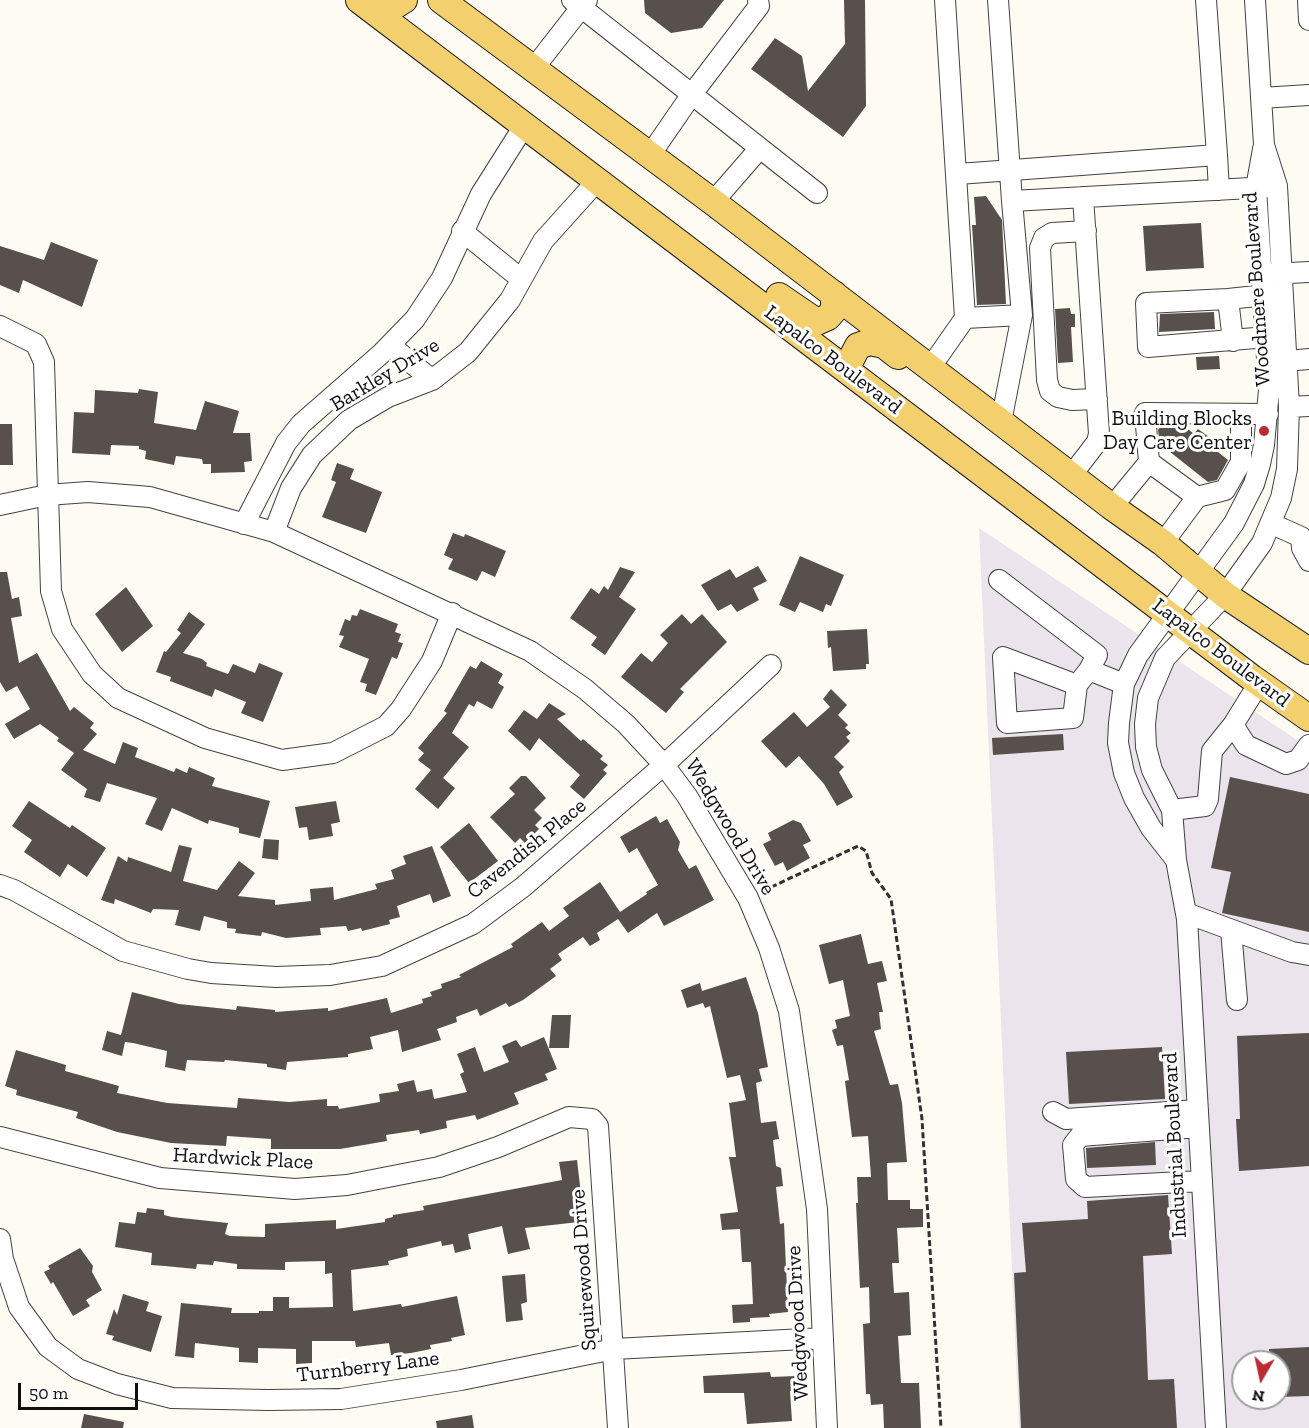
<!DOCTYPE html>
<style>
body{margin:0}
#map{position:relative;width:1309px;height:1428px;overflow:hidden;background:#fefcf2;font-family:"Zilla Slab",serif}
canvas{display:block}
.north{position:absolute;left:1231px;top:1350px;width:60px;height:60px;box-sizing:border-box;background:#fff;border:2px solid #9f9f9f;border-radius:50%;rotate:189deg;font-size:16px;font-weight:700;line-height:24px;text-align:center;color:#0f0f0f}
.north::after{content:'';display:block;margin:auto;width:21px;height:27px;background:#bb2b34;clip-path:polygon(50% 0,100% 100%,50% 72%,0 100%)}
.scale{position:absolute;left:18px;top:1383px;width:120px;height:27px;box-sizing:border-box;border:3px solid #0f0f0f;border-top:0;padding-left:8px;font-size:18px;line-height:21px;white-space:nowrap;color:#0f0f0f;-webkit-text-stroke:4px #fff;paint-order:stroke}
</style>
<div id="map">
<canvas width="1309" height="1428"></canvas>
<div class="north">N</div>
<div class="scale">50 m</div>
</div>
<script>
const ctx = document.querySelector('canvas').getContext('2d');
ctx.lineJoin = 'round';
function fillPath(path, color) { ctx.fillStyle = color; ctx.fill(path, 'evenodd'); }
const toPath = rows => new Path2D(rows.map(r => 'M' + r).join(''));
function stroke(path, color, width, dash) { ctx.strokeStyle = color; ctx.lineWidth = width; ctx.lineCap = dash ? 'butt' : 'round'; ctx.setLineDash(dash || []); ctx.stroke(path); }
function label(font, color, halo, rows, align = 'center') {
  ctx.font = font + ' "Zilla Slab",serif'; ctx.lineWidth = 6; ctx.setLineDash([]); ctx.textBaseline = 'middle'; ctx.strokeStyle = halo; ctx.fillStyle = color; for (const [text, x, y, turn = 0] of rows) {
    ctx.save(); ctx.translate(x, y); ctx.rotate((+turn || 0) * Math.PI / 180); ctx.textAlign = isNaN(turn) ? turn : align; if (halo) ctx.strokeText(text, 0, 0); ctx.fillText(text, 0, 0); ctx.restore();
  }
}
fillPath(toPath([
 [979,528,1309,748,1309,1428,1019,1428],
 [1243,1362,1279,1362,1279,1398,1243,1398]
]), '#ece4ed');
fillPath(toPath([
 [644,0,724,0,702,28,671,33,645,13],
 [844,0,865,0,866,106,843,137,751,69,775,38,802,56,808,91,845,44],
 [986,196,1002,220,1006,304,977,305,972,225,976,225,974,197],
 [1201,223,1204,268,1146,271,1143,226],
 [51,242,98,260,82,307,23,280,19,293,0,285,0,246,44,260],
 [1070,308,1071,314,1075,314,1075,327,1071,327,1073,362,1058,363,1055,309],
 [1214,312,1215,329,1159,332,1160,314],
 [1219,356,1220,369,1197,370,1196,357],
 [139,389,158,392,154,423,196,430,205,401,239,411,233,433,250,433,252,461,244,462,245,472,211,473,211,464,203,464,202,459,176,456,174,465,145,459,146,451,139,449,139,446,111,445,110,455,72,453,74,412,94,413,95,390,138,393],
 [0,424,12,424,13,465,0,465],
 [1162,425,1183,425,1194,434,1198,429,1212,439,1208,444,1228,460,1217,480,1208,482,1160,444,1158,430],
 [337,463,354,469,350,479,382,492,366,533,322,517,336,482,331,480],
 [453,533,464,537,465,534,506,551,495,577,482,571,477,581,448,569,453,559,444,555],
 [800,556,844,575,831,606,826,604,823,612,800,602,795,612,779,605],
 [758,566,767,581,753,588,759,600,737,612,731,604,718,611,701,585,730,569,736,578],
 [620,567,635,572,619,597,636,609,605,655,591,645,597,637,570,618,591,588,599,594,604,586,608,590],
 [0,572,7,572,12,599,19,597,22,616,11,618,19,663,37,653,70,711,74,707,94,723,90,728,97,734,83,750,115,764,123,742,138,748,135,757,174,772,176,768,187,773,189,767,215,778,212,786,270,801,260,838,239,833,239,828,209,820,208,824,172,808,162,831,145,824,157,798,107,783,100,802,84,797,87,789,61,770,74,753,57,741,59,738,40,724,14,739,5,724,30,709,17,686,6,692,0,682],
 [126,587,153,626,122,652,95,614],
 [360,609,398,624,395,632,401,634,398,642,403,643,397,659,392,657,376,695,365,691,367,684,360,682,369,659,339,647,344,636,339,635,345,619,350,621,352,615,357,616],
 [189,612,205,624,183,653,202,659,207,663,206,666,228,674,233,664,255,673,259,663,283,673,263,722,241,713,246,702,215,689,212,697,170,681,171,677,156,672,164,651,166,652,181,633,177,630],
 [682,614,691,624,702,614,727,642,680,689,684,692,666,713,621,677,641,653,652,662,668,643,660,635],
 [867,629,869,664,866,664,866,669,833,671,831,647,828,648,827,631],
 [481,661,503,674,498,683,504,687,492,709,477,701,474,707,469,704,452,733,469,747,443,778,455,788,438,809,415,789,431,770,418,760,424,753,418,748,447,713,444,711,470,666,476,669],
 [831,689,847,705,838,715,848,725,845,728,851,733,846,737,850,741,834,757,844,767,839,772,853,797,837,806,824,784,799,756,786,768,761,741,794,712,807,727,830,707,823,699],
 [549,703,566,714,557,719,581,741,583,739,603,756,600,759,608,765,603,770,607,773,584,799,570,787,580,775,539,738,530,751,508,731,524,710,537,719],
 [1063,734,1064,750,993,755,992,738],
 [521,776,526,776,546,798,534,810,542,818,535,825,539,829,525,843,520,838,515,843,490,817,515,794,509,788],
 [1230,777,1309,794,1309,932,1222,913,1231,872,1211,868],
 [29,801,70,828,72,825,106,848,87,877,68,864,60,877,24,852,32,840,12,826],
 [336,801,340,822,331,824,333,836,309,840,307,827,299,828,295,807],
 [656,816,660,823,667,819,680,842,678,850,689,869,696,865,714,900,664,926,657,913,628,933,618,919,597,933,600,940,590,946,583,937,558,954,562,960,550,969,556,976,523,1000,509,1007,506,1003,480,1016,477,1009,456,1017,457,1022,437,1029,441,1040,402,1052,398,1030,370,1037,373,1049,348,1054,348,1057,287,1062,286,1070,267,1067,267,1064,225,1060,224,1062,187,1060,185,1071,165,1067,167,1051,133,1043,125,1042,122,1056,102,1050,107,1031,121,1035,132,992,179,1004,236,1010,237,1006,275,1010,275,1012,328,1008,328,1011,387,998,391,1013,423,1003,422,999,432,996,430,992,442,988,441,984,461,977,459,975,513,947,511,944,542,922,549,931,569,916,563,908,600,882,620,912,647,894,646,892,658,885,637,848,629,853,620,837],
 [793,820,801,823,811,841,803,845,810,858,787,871,783,862,775,866,763,844,771,840,768,833],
 [469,823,498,861,469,883,440,847],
 [264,839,279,840,278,860,262,858],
 [179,845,192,848,183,881,217,890,239,861,255,873,238,896,275,900,275,905,311,901,310,889,333,887,334,900,377,889,375,884,394,879,391,870,406,864,403,856,432,846,451,896,433,903,430,894,397,906,400,917,389,920,390,924,362,931,361,928,348,931,346,926,320,928,321,935,286,938,262,932,261,936,235,933,236,929,227,928,227,922,204,916,200,931,175,925,179,910,153,909,151,913,115,899,114,904,101,900,118,856,127,862,128,857,171,872],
 [861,934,868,964,882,961,887,981,877,983,883,1012,879,1012,881,1029,874,1031,890,1085,898,1084,902,1103,907,1162,887,1163,888,1200,910,1200,910,1209,923,1209,923,1227,897,1228,899,1263,892,1263,894,1293,909,1292,911,1335,898,1336,901,1383,919,1383,921,1428,884,1428,883,1404,871,1405,870,1394,866,1394,863,1324,870,1323,869,1287,860,1288,856,1203,858,1203,857,1177,871,1177,868,1136,852,1137,845,1081,849,1080,843,1045,837,1046,832,1030,837,1028,835,1020,850,1016,843,980,829,984,819,945],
 [746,977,758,1013,768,1067,759,1069,762,1081,756,1083,761,1123,776,1121,779,1139,773,1140,776,1166,781,1168,783,1186,776,1187,780,1224,784,1223,788,1312,769,1314,770,1317,750,1318,750,1322,733,1323,732,1305,753,1304,751,1262,742,1262,740,1229,722,1230,720,1214,738,1212,729,1157,736,1157,729,1103,746,1100,740,1075,727,1078,710,1006,705,1008,703,1003,687,1008,681,990,700,983,702,991],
 [552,1015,571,1015,569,1048,549,1048],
 [1309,1033,1309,1166,1239,1171,1236,1119,1240,1119,1237,1036],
 [544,1037,557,1069,545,1074,548,1080,514,1093,519,1104,477,1120,475,1115,446,1121,447,1128,420,1134,419,1130,386,1135,387,1141,340,1149,271,1149,271,1139,227,1136,226,1146,171,1143,117,1132,76,1118,78,1112,16,1095,17,1090,5,1086,16,1050,66,1065,65,1071,119,1086,117,1093,167,1103,237,1108,238,1098,289,1102,327,1099,327,1106,338,1106,339,1109,380,1102,379,1094,399,1091,397,1084,414,1080,417,1092,432,1089,434,1099,467,1092,460,1074,464,1072,457,1054,475,1047,484,1072,509,1062,502,1046,516,1040,521,1047],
 [1162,1047,1165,1099,1069,1104,1066,1052],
 [1155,1142,1156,1165,1087,1168,1086,1148],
 [577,1160,583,1211,578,1212,579,1222,525,1228,530,1249,508,1254,502,1226,468,1234,471,1249,455,1253,453,1244,442,1246,441,1241,407,1249,408,1256,388,1261,389,1265,351,1270,353,1311,401,1304,402,1307,457,1296,465,1335,451,1338,452,1341,430,1345,431,1349,411,1353,391,1355,389,1343,356,1347,355,1341,312,1341,312,1363,296,1364,296,1349,258,1348,258,1363,239,1362,239,1348,195,1343,194,1358,175,1356,181,1303,232,1308,231,1313,259,1313,259,1311,273,1311,273,1297,289,1297,289,1308,333,1307,332,1273,325,1274,325,1261,285,1262,285,1270,237,1269,237,1264,214,1261,213,1265,197,1264,196,1269,165,1266,151,1265,152,1253,115,1247,119,1222,135,1224,137,1212,146,1213,147,1208,164,1210,164,1215,172,1217,228,1223,225,1234,230,1236,265,1237,265,1224,336,1220,336,1229,385,1222,385,1219,393,1217,393,1215,424,1210,423,1206,562,1180,559,1162],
 [1168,1195,1172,1254,1143,1256,1148,1380,1174,1379,1177,1428,1021,1428,1014,1273,1026,1272,1022,1223,1088,1219,1087,1201],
 [80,1248,93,1266,92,1272,102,1290,86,1300,90,1306,73,1316,53,1282,51,1284,44,1272,50,1269,48,1266],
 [525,1274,527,1302,521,1304,523,1320,506,1322,502,1276],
 [123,1294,149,1302,146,1311,162,1316,151,1352,112,1340,114,1336,106,1334,114,1309,117,1315],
 [1309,1347,1309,1396,1279,1397,1279,1362,1269,1362,1269,1349],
 [770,1372,771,1377,796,1376,797,1390,790,1391,792,1421,747,1424,744,1393,704,1393,703,1376],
 [84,1414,124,1422,123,1428,81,1428],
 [472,1415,474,1428,437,1428,436,1421]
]), '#57504c');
const minor = toPath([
 [572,0,817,193],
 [945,0,965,318,1022,315],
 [998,0,1012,201],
 [1206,0,1217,155],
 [1308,0,1309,20],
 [534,68,587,0],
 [1261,98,1309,95],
 [650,155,692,94,759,6,758,0],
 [958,174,1217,155,1219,190],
 [713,202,760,148],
 [462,231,521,279],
 [1086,231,1052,233,1044,238,1040,248,1047,380,1050,391,1058,397,1072,400,1097,399],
 [1270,274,1309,272],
 [1276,294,1228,299,1146,303,1148,347,1279,336],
 [1228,299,1233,341],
 [0,326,36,344,44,362,51,591,62,629,92,674,118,698,205,738,282,760,333,753,386,726,401,709,432,661,452,613],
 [390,345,432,380],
 [1276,362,1309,359],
 [930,368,965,318],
 [1289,407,1309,406],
 [1001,422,1022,315,1012,201,1269,187],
 [1149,462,1197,497],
 [1071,476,1097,442,1099,434,1083,197],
 [0,505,47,495,88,492,150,497,274,532,530,651,585,689,626,724,664,765,687,796,748,898,769,948,789,1011,817,1209,827,1428],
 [1112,507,1149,462,1145,413,1268,414],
 [244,524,286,443,301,424,382,353,415,319,442,278,481,194,524,126],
 [1272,524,1301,537,1302,548,1309,561],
 [274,532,291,488,312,455,349,420,388,397,432,380,468,352,510,300,543,241,597,181],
 [1163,543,1197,497,1225,490,1241,462,1241,414],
 [999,580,1097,655,1089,670],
 [1259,683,1233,725,1246,745,1286,764,1298,760,1309,745],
 [1077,685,1003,657,1007,723,1073,718,1077,685,1089,670,1124,684],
 [1172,810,1205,806,1208,799,1212,751,1233,725],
 [1176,860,1151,828,1134,798,1124,773,1118,743,1119,723,1124,684,1138,655,1234,523,1254,484,1260,464,1264,445,1269,390,1256,188,1263,149],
 [0,885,14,890,123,951,188,969,211,973,276,977,330,975,382,966,473,924,523,887,664,765,771,665],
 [1186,913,1292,952,1309,955],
 [1231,930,1237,1000],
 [1053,1112,1066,1119,1198,1110],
 [1199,1127,1080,1136,1073,1145,1076,1179,1085,1187,1202,1181],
 [0,1137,160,1178,295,1189,347,1185,439,1167,498,1147,569,1117,592,1119,598,1126,618,1428],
 [0,1239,3,1259,19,1307,48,1347,78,1369,117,1384,172,1398,268,1400,341,1399,461,1380,614,1349,823,1338],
 [1216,1428,1187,919,1176,860,1172,810,1152,770,1146,747,1145,724,1148,698,1165,658,1225,595,1262,543,1281,498,1287,469,1289,407,1277,186,1264,145,1255,0]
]);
const major = toPath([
 [359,0,1252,678,1309,718],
 [385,0,396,5,404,0],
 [441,0,713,202,1112,507,1163,543,1225,595,1309,651],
 [779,296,817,322,828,317,834,310,834,294],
 [846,369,858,346,870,342,884,345,898,356]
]);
stroke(minor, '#424242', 22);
stroke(major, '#202020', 28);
stroke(toPath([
 [763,891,858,846,866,851,872,873,891,899,922,1119,941,1428]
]), '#313131', 3, [6, 3]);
stroke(minor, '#fff', 20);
stroke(major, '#f3d06d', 26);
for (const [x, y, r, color] of [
 [1264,431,6,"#bb2b34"]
]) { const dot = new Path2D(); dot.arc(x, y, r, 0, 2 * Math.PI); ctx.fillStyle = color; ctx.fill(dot); stroke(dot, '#fff', 2); }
label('21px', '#0f0f0f', '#fff', [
 ["Woodmere Boulevard",1257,289,-94],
 ["Lapalco Boulevard",833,360,37],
 ["Barkley Drive",385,375,-31],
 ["Lapalco Boulevard",1221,653,37],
 ["Wedgwood Drive",730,827,59],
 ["Cavendish Place",527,849,-39],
 ["Industrial Boulevard",1175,1145,-93],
 ["Hardwick Place",243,1159,3],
 ["Squirewood Drive",584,1270,-94],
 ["Wedgwood Drive",798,1323,-93],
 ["Turnberry Lane",368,1367,-7]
]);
label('21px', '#0f0f0f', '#fff', [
 ["Building Blocks",1252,419],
 ["Day Care Center",1252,443]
], 'right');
</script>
